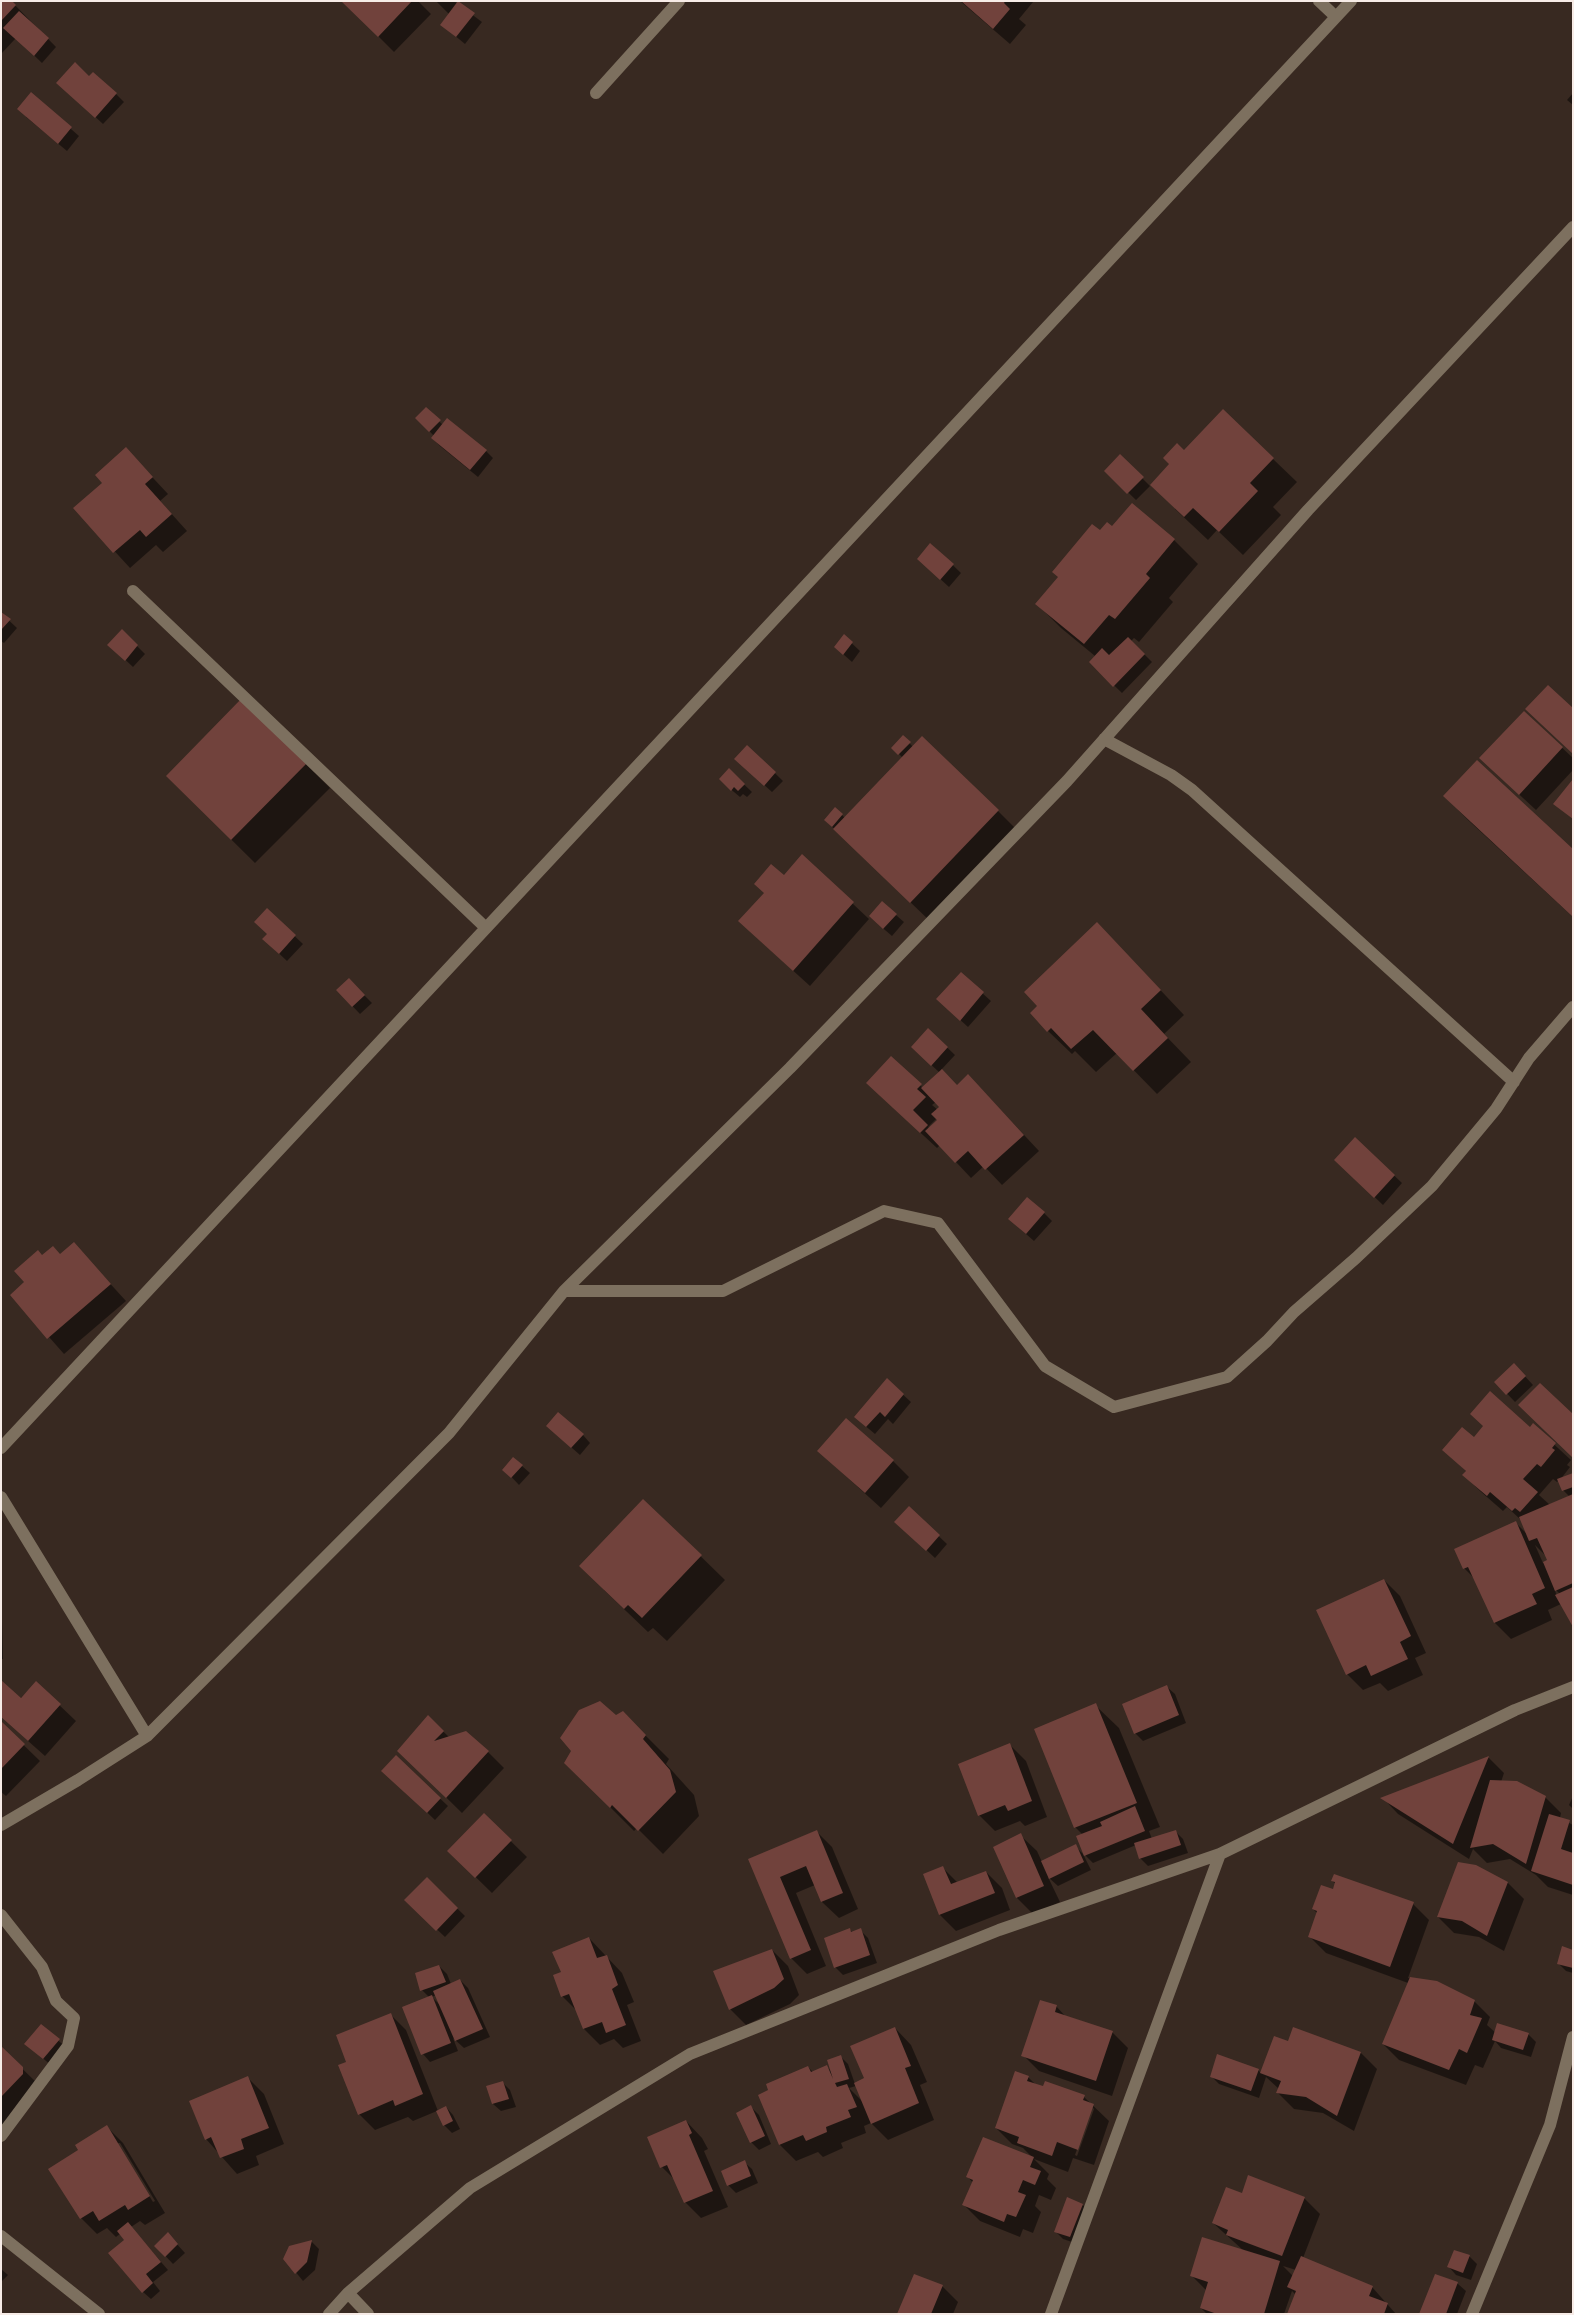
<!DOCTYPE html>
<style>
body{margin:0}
#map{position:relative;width:1574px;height:2315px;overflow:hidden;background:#382921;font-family:"PT Serif",serif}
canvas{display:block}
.frame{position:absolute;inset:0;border:2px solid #f7ece7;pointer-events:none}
</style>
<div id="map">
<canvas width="1574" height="2315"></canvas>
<div class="frame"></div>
</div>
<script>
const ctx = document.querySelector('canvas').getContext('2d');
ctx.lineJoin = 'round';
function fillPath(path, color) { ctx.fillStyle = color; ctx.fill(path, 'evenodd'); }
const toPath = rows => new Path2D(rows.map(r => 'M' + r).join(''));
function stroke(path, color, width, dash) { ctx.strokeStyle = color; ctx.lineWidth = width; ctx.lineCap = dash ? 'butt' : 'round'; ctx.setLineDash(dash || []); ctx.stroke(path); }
fillPath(toPath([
 [1,1,11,1,56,47,42,63,16,38,1,54],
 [343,1,418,1,431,14,394,52],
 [436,1,454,1,482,22,465,44,442,25,450,15],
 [960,1,1032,1,1033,2,1019,19,1026,25,1010,44],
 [89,77,116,94,124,102,103,124,66,90],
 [1573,93,1573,105,1567,100],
 [31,94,79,136,67,151,26,117],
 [426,409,443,425,486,451,493,458,478,477,440,446,432,438,434,436,417,418],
 [126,449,168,494,160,501,187,531,163,552,156,545,130,568,75,508,103,483],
 [1184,452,1273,459,1297,482,1273,507,1281,515,1243,555,1217,530,1208,540,1175,509],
 [1120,456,1150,486,1136,500,1106,471],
 [1132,505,1174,540,1198,564,1169,598,1173,602,1139,642,1134,638,1131,641,1152,662,1122,693,1090,662,1095,656,1061,628,1037,604,1100,532,1112,528],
 [931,544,961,573,949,587,926,566],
 [1,613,17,628,4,643,1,641],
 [122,631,145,654,133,667,117,652],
 [844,636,860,651,852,662,843,654],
 [242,700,330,788,255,863,167,776],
 [1524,712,1573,758,1573,770,1536,810,1497,774],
 [903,736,913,747,998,811,1022,835,934,925,825,820,836,809,845,818,903,758,893,748],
 [747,746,783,781,772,792,743,766],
 [729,770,752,792,747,797,743,794,740,797,728,787],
 [1444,796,1573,851,1573,917,1468,820],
 [802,856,869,919,810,986,756,937],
 [882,903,904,922,892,936,878,924],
 [267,910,303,944,287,961,271,946],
 [1097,923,1184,1015,1164,1034,1191,1062,1157,1094,1117,1053,1096,1072,1075,1051,1072,1054,1048,1031,1039,1006],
 [961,974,991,1001,968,1027,946,1007],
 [349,980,372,1003,360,1014,337,990],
 [928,1029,955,1055,941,1070,957,1086,984,1092,1039,1151,1002,1185,984,1166,971,1178,940,1145,937,1148,884,1099,891,1058,923,1088,940,1073,912,1047],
 [936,1102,941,1107,938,1110,932,1105],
 [937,1118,939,1121,930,1129,928,1127],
 [1355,1138,1402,1183,1383,1205,1343,1167],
 [1044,1213,1052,1221,1034,1241,1018,1227],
 [74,1244,126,1301,64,1354,12,1295,26,1282,42,1256,61,1255],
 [1522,1373,1533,1385,1515,1402,1496,1382],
 [887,1380,911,1402,893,1424,888,1419,875,1434,863,1424],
 [1533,1425,1571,1460,1567,1465,1570,1467,1560,1480,1573,1474,1573,1625,1561,1604,1548,1610,1552,1620,1511,1639,1495,1623,1475,1579,1464,1568,1515,1522,1527,1534,1521,1520,1507,1507,1503,1511,1480,1491,1464,1475,1467,1472,1444,1450,1474,1439,1530,1428],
 [1553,1479,1557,1482,1559,1480,1563,1490,1569,1496,1550,1505,1539,1495],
 [1535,1545,1547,1557,1549,1561,1543,1563],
 [1554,1588,1560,1594,1557,1596],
 [555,1433,583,1435,590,1443,580,1455],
 [818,1451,893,1461,909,1477,881,1508],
 [522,1466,530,1473,519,1485,504,1469],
 [643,1500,725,1580,667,1641,653,1628,648,1632,604,1590],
 [909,1508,947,1544,935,1558,904,1529],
 [1384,1580,1400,1596,1426,1653,1415,1658,1423,1675,1388,1691,1380,1683,1363,1690,1347,1674],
 [1,1618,2,1620,3,1659,1,1659],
 [36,1683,76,1721,45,1756,1,1717],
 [1167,1687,1175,1694,1186,1723,1143,1741,1135,1733],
 [1095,1705,1119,1728,1160,1827,1149,1831,1152,1839,1175,1831,1183,1839,1188,1853,1148,1866,1140,1858,1136,1845,1093,1863,1086,1856,1078,1837,1083,1835,1075,1827],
 [623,1713,669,1759,666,1764,694,1795,699,1816,663,1854,637,1828,634,1831,566,1763,616,1716],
 [428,1717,449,1737,488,1752,504,1768,462,1813,399,1751],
 [1,1723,40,1761,6,1796,1,1792],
 [1010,1745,1026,1761,1047,1817,1025,1826,1020,1821,995,1831,979,1815],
 [396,1757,448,1806,435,1820,391,1778],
 [1489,1758,1504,1773,1501,1782,1545,1797,1561,1813,1560,1818,1573,1825,1573,1895,1548,1887,1536,1875,1510,1859,1487,1863,1473,1849,1469,1859,1398,1814,1383,1798],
 [1573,1796,1573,1809,1569,1805],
 [484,1815,527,1857,492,1893,449,1851],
 [816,1831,832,1847,858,1909,839,1918,822,1902,815,1885,796,1893,826,1966,807,1974,791,1958,750,1859],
 [1020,1835,1037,1851,1042,1862,1075,1846,1083,1854,1091,1870,1058,1886,1048,1877,1060,1902,1033,1914,1017,1898,994,1847],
 [1475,1866,1508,1883,1524,1899,1504,1951,1479,1937,1454,1933,1438,1917],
 [943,1868,958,1883,986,1872,1002,1888,1010,1910,956,1931,940,1915,925,1875],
 [427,1879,465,1916,445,1937,406,1900],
 [1332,1881,1413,1904,1429,1920,1408,1978,1437,1982,1474,2001,1490,2017,1487,2025,1496,2033,1528,2034,1536,2042,1531,2057,1501,2048,1495,2041,1483,2068,1475,2065,1466,2085,1399,2060,1383,2044,1408,1983,1326,1953,1310,1937,1318,1914,1313,1909,1333,1890,1336,1884],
 [850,1930,853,1933,860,1930,868,1938,877,1963,843,1975,835,1967],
 [589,1938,622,1973,634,2002,627,2005,641,2041,623,2048,614,2039,600,2045,584,2029,578,2012,562,1996,563,1973],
 [772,1950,788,1966,799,1995,790,2004,746,2025,730,2009],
 [1573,1951,1573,1973,1566,1971,1558,1963],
 [439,1966,447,1974,451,1984,460,1980,468,1988,490,2037,464,2048,453,2038,458,2051,430,2062,423,2054,429,1997,422,1990],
 [436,1995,440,2005,432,1997],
 [1056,2006,1067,2018,1112,2032,1128,2048,1112,2096,1039,2071,1023,2055],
 [390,2014,406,2030,438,2111,446,2107,453,2115,460,2129,452,2133,444,2125,437,2111,413,2121,408,2117,375,2130,359,2114,348,2063],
 [41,2026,67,2048,52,2066,26,2044],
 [895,2028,911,2045,927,2082,920,2085,934,2120,888,2140,871,2123,864,2126,866,2133,841,2143,843,2148,823,2157,818,2152,796,2161,780,2145,760,2095,808,2067,813,2072,827,2067,832,2072,840,2056,848,2064,855,2084,865,2079],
 [856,2086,863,2102,849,2088],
 [1294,2029,1361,2053,1377,2069,1354,2131,1323,2113,1294,2109,1278,2093,1279,2089,1266,2077,1259,2098,1219,2084,1211,2076,1258,2070,1261,2073,1289,2043],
 [1,2048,38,2084,1,2129],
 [1028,2077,1036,2085,1084,2097,1109,2121,1094,2165,1073,2158,1068,2172,1034,2159,1049,2174,1047,2179,1056,2188,1051,2200,1039,2195,1035,2206,1041,2212,1033,2233,1023,2229,1020,2237,980,2221,964,2205,973,2183,968,2177,983,2139,1034,2159,1023,2148,1012,2144,996,2128],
 [1092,2107,1094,2109,1077,2156,1075,2155],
 [248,2078,264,2094,284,2144,256,2156,259,2165,237,2174,206,2139],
 [502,2082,510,2090,516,2107,501,2111,493,2104],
 [751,2107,759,2115,771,2144,759,2150,751,2142],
 [686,2121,702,2138,708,2149,704,2151,728,2207,701,2218,685,2202,676,2181,662,2167],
 [107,2127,123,2143,165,2213,145,2225,140,2221,131,2227,168,2270,153,2282,160,2291,151,2299,143,2292,125,2240,120,2234,116,2237,107,2228,97,2234,81,2218,79,2150],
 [117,2143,120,2143,155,2201,153,2202],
 [744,2162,752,2169,758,2183,736,2193,728,2185],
 [1242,2195,1304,2198,1320,2214,1303,2258,1372,2287,1396,2314,1288,2314,1296,2295,1292,2291,1284,2314,1207,2314,1201,2308,1207,2291,1192,2276,1244,2251,1213,2223],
 [1283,2266,1296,2270,1293,2276],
 [1083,2205,1090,2212,1078,2244,1063,2239,1055,2231],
 [175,2242,185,2253,173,2264,156,2246],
 [312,2242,319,2249,315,2270,303,2281,285,2259,290,2247],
 [1469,2256,1477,2264,1471,2280,1456,2275,1449,2267],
 [1,2269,8,2275,1,2282],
 [1435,2275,1458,2284,1466,2291,1457,2314,1421,2314],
 [942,2286,958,2302,953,2314,898,2314]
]), '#0007');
fillPath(toPath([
 [1,1,12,1,16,5,1,21],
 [341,1,412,1,378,37],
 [458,1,475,13,456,37,440,25],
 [961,1,1005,1,1004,3,1010,9,993,29],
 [19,11,49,38,34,56,3,28],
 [75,62,89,76,93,72,117,93,95,118,56,83],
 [31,92,72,127,58,144,17,109],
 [426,407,441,420,429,432,415,418],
 [1223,409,1274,458,1250,483,1258,491,1219,532,1193,508,1184,517,1150,485,1169,464,1163,458,1177,443,1184,450],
 [447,418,487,450,470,470,431,438],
 [126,447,153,477,145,484,172,514,146,537,140,530,113,553,73,508,102,483,95,475],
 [1120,454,1144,477,1127,494,1104,471],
 [1132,503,1175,539,1146,574,1150,578,1115,619,1109,615,1084,644,1035,604,1058,577,1052,572,1092,524,1100,530,1107,522,1112,526],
 [930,543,954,564,940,580,917,559],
 [1,612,11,619,1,630],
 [122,629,138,645,125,661,107,645],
 [844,634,853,642,843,655,834,647],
 [1128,637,1145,654,1113,687,1089,662,1102,648,1109,655],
 [1548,685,1573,708,1573,754,1525,709],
 [242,698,307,763,231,840,166,776],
 [1524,711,1563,747,1519,795,1479,758],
 [903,735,911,742,898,755,891,748],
 [922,736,999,810,910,903,833,829],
 [747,745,776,772,764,786,734,759],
 [1477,760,1573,849,1573,917,1443,796],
 [729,768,745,784,738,791,734,787,731,791,719,779],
 [1573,779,1573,819,1553,804],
 [835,807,843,814,832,827,824,820],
 [802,854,854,902,793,971,738,921,764,893,754,884,771,864,784,875],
 [882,901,897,914,883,929,869,916],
 [267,908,296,935,279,954,262,939,267,934,254,922],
 [1097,922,1161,990,1141,1009,1168,1038,1133,1071,1093,1030,1071,1049,1051,1028,1047,1032,1030,1013,1037,1006,1024,992],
 [961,972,984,992,960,1021,936,999],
 [349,978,365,995,352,1007,336,990],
 [928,1028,948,1047,931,1066,911,1047],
 [891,1056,922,1084,917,1089,926,1097,913,1110,928,1125,920,1133,866,1083],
 [942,1069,957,1085,968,1074,1024,1135,985,1170,968,1151,955,1163,925,1131,937,1120,931,1114,939,1107,921,1088],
 [1355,1137,1395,1175,1374,1198,1334,1160],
 [1027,1197,1045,1212,1026,1234,1008,1219],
 [74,1242,111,1284,47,1339,10,1295,24,1282,14,1271,38,1250,42,1255,53,1246,60,1254],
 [1514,1363,1526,1376,1506,1395,1494,1382],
 [887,1378,904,1394,885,1417,880,1412,866,1427,854,1417],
 [1540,1383,1573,1414,1573,1458,1518,1405],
 [1490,1391,1530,1427,1533,1423,1556,1443,1552,1448,1555,1450,1541,1467,1537,1464,1523,1479,1538,1492,1520,1512,1515,1508,1512,1511,1490,1492,1487,1496,1462,1475,1466,1471,1442,1450,1462,1427,1474,1437,1483,1426,1470,1414],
 [558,1412,584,1434,571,1448,546,1426],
 [846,1418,894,1460,865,1493,817,1451],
 [513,1457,523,1465,511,1478,502,1470],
 [1573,1473,1573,1487,1562,1491,1557,1479],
 [1573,1494,1573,1583,1555,1591,1543,1562,1547,1560,1537,1538,1529,1541,1519,1517],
 [643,1499,702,1555,642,1618,628,1605,624,1609,579,1566],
 [909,1506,940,1535,926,1551,894,1522],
 [1516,1521,1545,1588,1532,1594,1537,1604,1494,1623,1468,1567,1463,1569,1454,1549],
 [1384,1579,1411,1636,1400,1642,1408,1659,1371,1676,1366,1665,1346,1675,1316,1610],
 [1573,1587,1573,1627,1555,1595],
 [1,1680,21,1698,36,1681,61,1704,28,1741,1,1717],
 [1167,1685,1179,1715,1134,1734,1122,1704],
 [600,1701,616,1715,623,1711,646,1735,643,1739,670,1770,676,1792,638,1831,612,1805,610,1808,564,1763,571,1751,560,1738,579,1710],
 [1096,1703,1137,1803,1074,1828,1034,1729],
 [428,1715,444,1731,434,1741,466,1731,489,1751,446,1798,397,1751],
 [1,1721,25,1744,1,1769],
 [1010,1743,1032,1801,1008,1811,1005,1805,978,1816,958,1764],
 [396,1755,441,1798,427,1813,381,1771],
 [1489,1756,1453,1844,1380,1798],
 [1490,1780,1517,1781,1546,1796,1526,1864,1493,1844,1470,1848],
 [1135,1806,1145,1831,1084,1856,1076,1836,1102,1826,1100,1822],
 [484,1813,512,1840,475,1878,447,1851],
 [1549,1814,1570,1820,1561,1849,1573,1853,1573,1885,1531,1871],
 [817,1830,843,1893,821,1902,806,1866,780,1877,811,1950,790,1959,748,1859],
 [1176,1830,1181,1845,1139,1859,1134,1843],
 [1021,1833,1044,1886,1016,1898,993,1847],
 [1076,1844,1084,1862,1049,1879,1041,1861],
 [1458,1862,1476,1865,1508,1882,1487,1936,1462,1921,1437,1917],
 [943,1866,951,1884,986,1871,995,1893,939,1915,923,1874],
 [1334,1874,1414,1902,1390,1967,1308,1937,1317,1911,1312,1909,1321,1885,1333,1889,1335,1882,1331,1881],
 [427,1877,458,1908,436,1931,404,1900],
 [850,1928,851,1932,861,1928,870,1955,834,1968,824,1938],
 [589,1937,597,1958,607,1955,618,1985,612,1989,626,2025,606,2033,602,2022,583,2029,569,1994,561,1997,553,1975,561,1972,552,1952],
 [1562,1946,1573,1950,1573,1968,1557,1964],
 [772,1949,784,1979,774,1988,729,2010,713,1971],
 [439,1965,446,1982,420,1991,415,1973],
 [1410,1977,1437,1981,1475,2000,1470,2015,1482,2018,1467,2053,1459,2049,1449,2070,1382,2044],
 [460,1979,483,2029,455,2041,433,1991],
 [432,1995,451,2043,421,2055,402,2007],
 [1040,2000,1057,2005,1055,2012,1113,2031,1096,2081,1021,2056],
 [391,2013,423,2094,395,2106,393,2100,358,2115,338,2065,346,2062,336,2035],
 [1497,2023,1529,2033,1523,2050,1492,2040],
 [41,2024,60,2039,43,2059,24,2044],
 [895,2027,911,2066,905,2068,919,2103,871,2124,854,2083,864,2078,850,2046],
 [1293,2027,1361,2052,1337,2116,1306,2097,1276,2093,1281,2081,1260,2073,1274,2036,1288,2041],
 [1,2046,23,2067,23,2074,1,2097],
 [1217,2054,1259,2069,1251,2091,1210,2077],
 [841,2055,849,2079,835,2083,837,2087,847,2084,857,2107,848,2110,851,2117,826,2127,827,2132,806,2141,803,2135,779,2145,758,2095,768,2090,766,2084,808,2066,811,2072,827,2065,833,2079,827,2060],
 [1015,2071,1029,2076,1027,2081,1043,2086,1045,2081,1085,2095,1083,2100,1094,2104,1078,2150,1057,2142,1052,2156,1017,2143,1019,2137,995,2128],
 [248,2076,269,2128,241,2139,244,2149,220,2158,211,2137,205,2140,189,2101],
 [503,2081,509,2099,492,2104,486,2086],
 [751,2105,765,2136,750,2143,736,2113],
 [446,2106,453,2121,443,2126,436,2111],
 [686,2120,692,2133,689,2135,713,2191,684,2203,667,2165,660,2168,647,2137],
 [107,2125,150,2196,128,2210,125,2205,99,2221,93,2211,80,2219,48,2169,78,2150,75,2145],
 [983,2137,1034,2157,1030,2167,1041,2171,1035,2185,1023,2180,1018,2192,1026,2195,1016,2217,1007,2214,1004,2222,962,2205,973,2180,966,2177],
 [745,2160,751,2176,727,2186,721,2171],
 [1248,2175,1305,2197,1282,2256,1226,2235,1228,2230,1212,2223,1226,2187,1242,2193],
 [1067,2197,1083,2204,1070,2237,1054,2232],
 [128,2222,161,2262,146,2274,153,2283,142,2293,108,2253,124,2240,117,2231],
 [168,2232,178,2244,165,2257,154,2246],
 [1202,2237,1280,2261,1264,2314,1217,2314,1200,2308,1208,2282,1190,2276],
 [312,2240,307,2262,295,2274,283,2259,289,2246],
 [1454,2250,1470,2255,1463,2273,1447,2267],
 [1301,2256,1373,2286,1369,2296,1388,2303,1384,2314,1287,2314,1296,2291,1287,2287],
 [914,2274,943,2285,931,2314,897,2314],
 [1435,2274,1458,2282,1446,2314,1419,2314]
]), '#71423c');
stroke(toPath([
 [1319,1,1336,17],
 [596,93,679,1],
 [133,591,486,928],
 [1104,739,1171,775,1192,790,1514,1082],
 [564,1291,723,1291,884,1211,938,1223,1045,1366,1114,1407,1227,1377,1267,1341,1294,1312,1356,1258,1432,1186,1496,1109,1529,1058,1573,1007],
 [1,1448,1351,1],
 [1,1497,147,1736],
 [1,1825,78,1780,147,1736,449,1433,564,1291,790,1068,1067,781,1308,510,1573,227],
 [1,1915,42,1967,56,2001,74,2018,68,2046,1,2136],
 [1,2236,99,2314],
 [348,2293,368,2314],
 [329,2314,348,2293,470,2188,690,2054,999,1930,1220,1854,1515,1710,1573,1687],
 [1051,2314,1220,1854],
 [1472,2314,1550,2125,1573,2037]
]), '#7d705f', 12);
</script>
